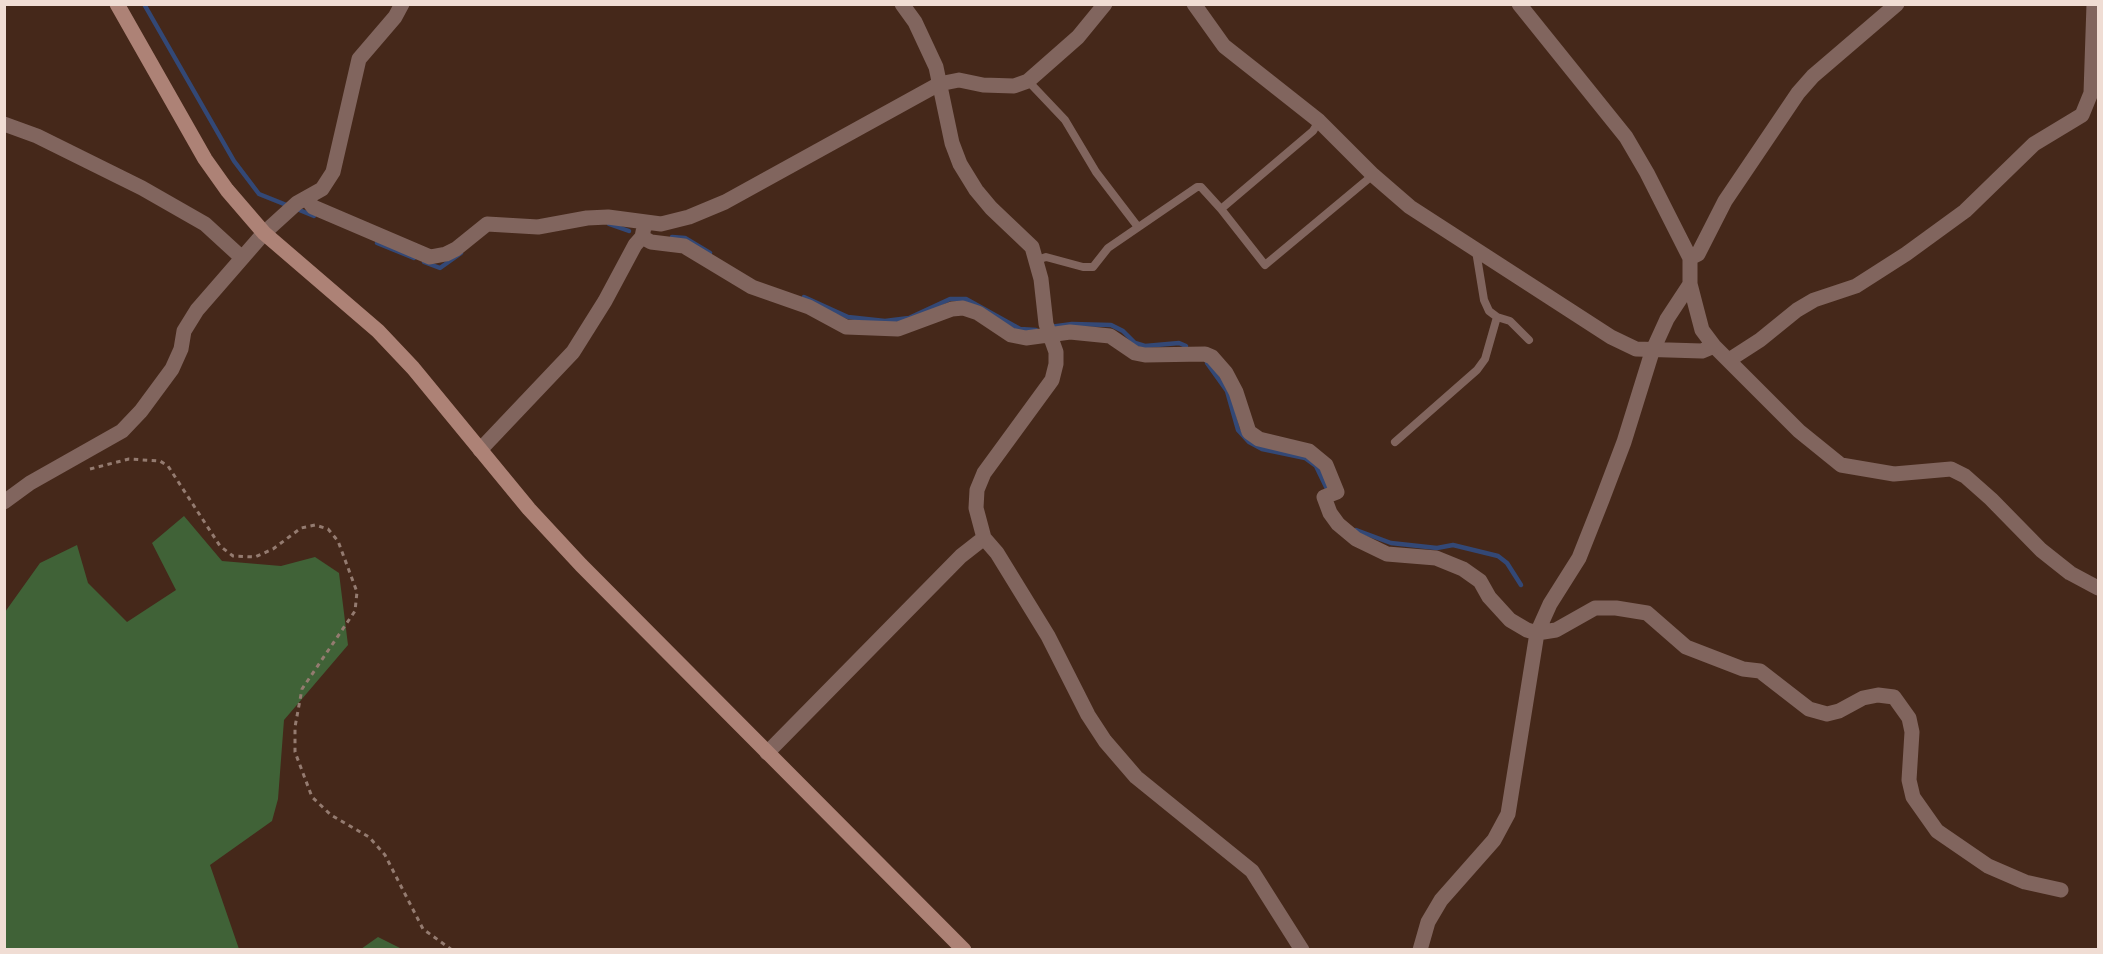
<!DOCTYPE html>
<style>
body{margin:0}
#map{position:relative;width:2103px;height:954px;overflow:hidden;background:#45281a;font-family:Raleway,sans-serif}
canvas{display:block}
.frame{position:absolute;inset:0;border:6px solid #f0ddd4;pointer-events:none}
</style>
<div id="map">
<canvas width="2103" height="954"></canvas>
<div class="frame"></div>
</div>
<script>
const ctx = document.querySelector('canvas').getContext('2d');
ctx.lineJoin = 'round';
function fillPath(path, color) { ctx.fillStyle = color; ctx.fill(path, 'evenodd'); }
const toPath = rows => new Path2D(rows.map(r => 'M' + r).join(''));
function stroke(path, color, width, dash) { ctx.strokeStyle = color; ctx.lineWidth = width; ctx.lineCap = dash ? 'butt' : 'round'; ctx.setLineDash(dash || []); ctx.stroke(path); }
fillPath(toPath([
 [184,516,222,561,281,566,315,557,339,573,348,645,284,720,278,799,272,821,210,865,239,949,5,949,5,612,40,563,77,545,88,583,127,622,176,590,152,543],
 [378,937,402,949,361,949]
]), '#406237');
stroke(toPath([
 [144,4,234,161,259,194,289,206],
 [297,209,314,216],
 [609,224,629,231],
 [672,237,685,238,710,253],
 [377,243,414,258],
 [424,262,440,268,461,253],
 [804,297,848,317,885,321,909,318,950,299,966,299,1020,329,1036,330],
 [1050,327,1072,324,1111,325,1123,331,1135,343,1145,346,1179,343,1186,346],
 [1207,363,1227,391,1238,430,1249,442,1262,449,1305,458,1316,466,1329,493],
 [1356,530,1391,543,1437,548,1453,545,1498,556,1507,563,1521,585]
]), '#334876', 4.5);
stroke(toPath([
 [90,469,129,459,160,461,168,466,220,546,233,556,255,557,273,549,301,528,315,525,328,529,338,541,357,592,355,611,302,689,295,727,295,752,312,797,331,815,369,837,385,855,423,929,452,950]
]), '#947b70', 3, [4.5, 4.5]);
stroke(toPath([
 [1028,81,1065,120,1096,172,1138,227],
 [1221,209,1313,131,1319,121],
 [1037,260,1046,257,1083,267,1093,267,1108,248,1197,187,1201,187,1221,209,1265,265,1373,175],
 [1497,317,1510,321,1529,340],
 [1395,442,1477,370,1485,359,1497,317,1489,311,1484,300,1476,251]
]), '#81655e', 8);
stroke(toPath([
 [902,4,915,22,936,67,952,143,960,164,976,190,991,208,1032,247,1041,279,1046,324,1056,352,1056,364,1052,380,984,473,977,490,976,508,984,538,997,553,1048,636,1088,715,1105,741,1136,777,1252,871,1302,950],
 [1194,4,1224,46,1319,121,1373,175,1410,207,1611,337,1636,349,1702,351,1714,346],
 [1519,4,1626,137,1647,173,1690,258,1690,284,1697,311,1702,330,1714,346,1799,431,1841,465,1894,474,1951,469,1965,476,1991,499,2041,550,2070,573,2098,588],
 [4,124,37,136,142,188,205,224,241,257],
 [307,199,313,207,430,257,446,254,456,249,487,224,538,227,587,218,608,217,661,224,689,217,725,202,939,84,959,80,983,85,1014,86,1028,81,1078,37,1105,4],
 [642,237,651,242,684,246,752,287,809,307,846,327,898,329,952,309,963,308,978,313,1011,335,1026,338,1070,332,1110,336,1135,353,1145,355,1205,354,1212,357,1226,373,1236,392,1249,432,1259,439,1309,451,1326,465,1337,492,1324,497,1330,513,1338,524,1356,539,1387,554,1436,558,1463,569,1480,581,1489,597,1510,620,1527,630,1537,633,1556,630,1595,608,1616,608,1647,613,1686,647,1743,669,1760,671,1809,709,1827,714,1839,711,1863,698,1878,695,1894,697,1909,718,1912,732,1909,780,1913,797,1937,831,1988,866,2025,882,2061,890],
 [1690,258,1698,254,1725,201,1798,93,1813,76,1897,4],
 [1729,360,1760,340,1797,310,1814,300,1856,286,1906,254,1965,211,2034,144,2082,115,2091,93,2094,4],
 [480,450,573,352,605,301,635,245,642,237,644,227],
 [4,502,30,483,122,431,141,411,172,369,181,349,184,331,197,310,264,233,297,203,322,189,333,172,359,59,395,17,402,4],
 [767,753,961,556,984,538],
 [1420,950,1428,922,1441,900,1494,840,1508,814,1537,633,1550,604,1579,558,1602,500,1624,442,1652,352,1667,319,1690,284]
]), '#81655e', 15);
stroke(toPath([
 [117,4,205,159,227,190,264,233,378,331,413,368,529,509,581,565,964,950]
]), '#ad8276', 15);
</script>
